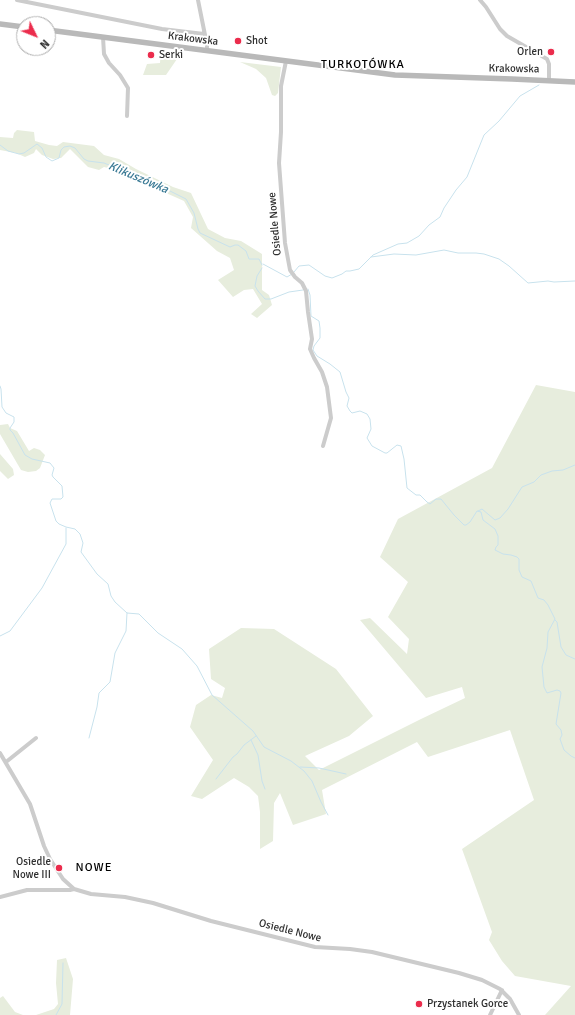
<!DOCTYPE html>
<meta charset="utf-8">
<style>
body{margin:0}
#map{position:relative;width:575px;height:1015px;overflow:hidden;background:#fff;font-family:Signika,sans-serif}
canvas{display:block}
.north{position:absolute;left:16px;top:16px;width:40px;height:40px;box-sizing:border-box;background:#fff;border:1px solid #acacac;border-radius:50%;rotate:133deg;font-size:11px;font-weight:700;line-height:16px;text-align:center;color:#2f2f2f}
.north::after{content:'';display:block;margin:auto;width:14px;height:18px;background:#eb2c4c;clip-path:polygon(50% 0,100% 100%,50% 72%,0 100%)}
</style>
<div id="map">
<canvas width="575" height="1015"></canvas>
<div class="north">N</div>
</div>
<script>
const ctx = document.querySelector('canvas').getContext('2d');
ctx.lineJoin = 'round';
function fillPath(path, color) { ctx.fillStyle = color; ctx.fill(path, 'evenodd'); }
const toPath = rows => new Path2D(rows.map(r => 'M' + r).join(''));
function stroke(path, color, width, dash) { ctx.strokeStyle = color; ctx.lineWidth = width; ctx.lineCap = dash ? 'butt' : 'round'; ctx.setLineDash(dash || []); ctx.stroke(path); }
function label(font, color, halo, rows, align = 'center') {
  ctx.font = font + ' Signika,sans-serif'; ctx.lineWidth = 4; ctx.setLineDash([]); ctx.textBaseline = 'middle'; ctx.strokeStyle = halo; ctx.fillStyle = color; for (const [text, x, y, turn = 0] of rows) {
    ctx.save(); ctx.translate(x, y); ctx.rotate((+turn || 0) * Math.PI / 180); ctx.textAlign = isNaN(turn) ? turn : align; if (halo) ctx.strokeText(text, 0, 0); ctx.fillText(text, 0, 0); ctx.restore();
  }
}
fillPath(toPath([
 [161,50,183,54,177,59,166,75,143,75,147,64,160,63],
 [240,62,281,67,278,93,275,96,272,95,266,78,256,69],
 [17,130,34,132,35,141,49,145,57,146,63,142,94,146,104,155,119,159,136,169,173,187,191,193,208,229,225,238,241,241,262,254,262,290,269,295,272,305,257,318,251,314,262,304,253,289,244,290,233,297,218,280,234,270,230,258,217,251,191,228,193,217,184,201,112,169,104,167,99,170,88,167,70,149,61,158,53,159,42,155,36,149,34,153,25,157,16,153,0,150,0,137,13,138,14,133],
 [536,385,575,392,575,1015,545,1015,571,986,515,976,502,961,489,940,492,932,462,849,534,800,510,730,428,757,417,742,322,790,326,814,293,825,280,793,274,803,273,841,260,849,260,812,258,796,249,787,234,778,202,799,191,796,213,760,190,727,196,705,211,695,222,698,225,688,211,679,209,649,241,628,274,629,336,669,373,716,349,736,305,756,319,770,421,719,465,698,462,687,426,698,360,620,370,618,407,654,409,639,388,617,408,582,380,557,398,519,492,468],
 [8,424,10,428,17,431,29,451,34,448,40,450,45,455,40,468,36,471,28,472,21,470,0,434,0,425],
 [0,454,13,469,14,475,8,479,0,471],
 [66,958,73,979,70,1015,36,1015,54,1009,58,1004,56,983,57,960],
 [3,996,15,1012,23,1015,0,1015,0,998]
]), '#e7eddd');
stroke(toPath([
 [0,145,8,151,19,154,24,153,37,144,42,148,46,157,52,161,59,158,61,150,64,147,70,146,75,148,84,159,88,161,104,163,152,182,186,199,194,213,198,229,200,233,230,247,235,245,238,245,246,251,249,259,259,259,262,265],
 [371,257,394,254,416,255,444,250,458,253,476,253,484,254,499,259,509,266,528,283,548,281,554,282,575,281],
 [263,264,287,277,292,274],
 [262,268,257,276,255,286,258,291,265,299,271,299,289,292,303,290],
 [294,272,299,266,309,265,325,276,332,278,342,274,346,271,350,271,359,269,373,255,398,244,407,243,419,236,429,225,440,217,444,208,456,190,467,177,484,135,499,121,520,96,539,85],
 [308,289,310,295,311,316,319,321,320,328,320,338,314,346,313,350,317,356,330,364,340,372,346,392,349,398,347,406,350,411,352,413,360,411,367,414,370,419,371,429,367,438,372,446,385,453,387,453,397,445,401,446,404,459,407,488,416,495,420,495,427,502,430,504,436,499,441,499,454,515,464,525,466,525,470,522,477,511,481,512,483,520,495,529,498,536,498,545,496,547,495,550,503,554,511,555,517,557,519,559,519,570,522,577,531,581,538,598,544,600,548,605,555,619,548,632,547,648,542,667,544,687,547,693,557,690,560,691,561,693,556,724,561,730,562,735,560,739,564,750,571,756,575,758],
 [0,386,1,389,2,407,6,413,14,417,14,422,10,428,10,430,13,433,25,455,32,459,50,463,54,468,52,475,53,477,62,486,63,497,61,499,52,499,50,503,56,521,59,524,66,527,75,529,80,534,83,543,81,552,97,574,108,584,111,596,115,602,127,613,139,614,158,633,182,649,197,666,212,695,253,731,264,747,291,761,304,771,312,781,321,802,328,815],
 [478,511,482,509,495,520,500,518,508,509,522,487,534,482,541,475,552,471,563,470,575,465],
 [555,620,557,622,561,647,566,655,575,659],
 [0,636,10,631,42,588,66,544,66,528],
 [89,738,97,707,99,693,110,682,115,653,126,631,127,613],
 [251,740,258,755,262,781,265,789],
 [300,767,319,768,346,774],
 [216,779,233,757,237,754,244,745,256,736],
 [56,1015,62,1004,63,963]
]), '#c8e2ed', 1);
stroke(toPath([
 [17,0,162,29,204,34],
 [198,0,207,45,207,51],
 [480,0,486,7,500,29,507,36,547,59,549,64,549,80],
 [103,37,104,54,109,63,120,75,128,88,127,116],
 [286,61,281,86,281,132,279,163,285,243,290,270,295,277,302,283,306,291,308,312,312,339,310,349,314,358,322,372,327,387,331,418,323,446],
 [0,753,30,804,44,846,50,859,63,879,74,889,91,894,125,897,153,903,211,921,315,947,350,949,372,952,459,973,482,980,500,989,510,999,519,1015],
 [6,762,36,738],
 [0,897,27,890,70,890,74,889],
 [490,1015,502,990]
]), '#ccc', 4);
stroke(toPath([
 [0,24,24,27],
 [48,30,395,75,512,79,575,82]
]), '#b9b9b9', 5.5);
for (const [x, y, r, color] of [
 [238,41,4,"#eb2c4c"],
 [551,52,4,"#eb2c4c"],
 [151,55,4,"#eb2c4c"],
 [59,868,4,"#eb2c4c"],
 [419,1004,4,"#eb2c4c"]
]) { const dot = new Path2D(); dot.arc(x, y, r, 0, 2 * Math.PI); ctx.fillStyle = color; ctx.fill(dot); stroke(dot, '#fff', 1.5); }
label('11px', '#2f2f2f', '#fff', [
 ["Krakowska",193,39,7],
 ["Krakowska",514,69,1],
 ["Osiedle Nowe",275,224,-95],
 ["Osiedle Nowe",290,931,14]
]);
label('11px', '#2f2f2f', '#fff', [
 ["Shot",246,41],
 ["Orlen",543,52,"right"],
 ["Serki",159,55],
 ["Osiedle",51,862,"right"],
 ["Nowe III",51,875,"right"],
 ["Przystanek Gorce",427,1004]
], 'left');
ctx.letterSpacing = '1px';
label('12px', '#000', '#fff', [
 ["TURKOTÓWKA",363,65],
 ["NOWE",94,868]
]);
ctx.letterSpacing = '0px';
label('italic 12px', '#3a7a95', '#fff', [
 ["Klikuszówka",138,178,23]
]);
</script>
